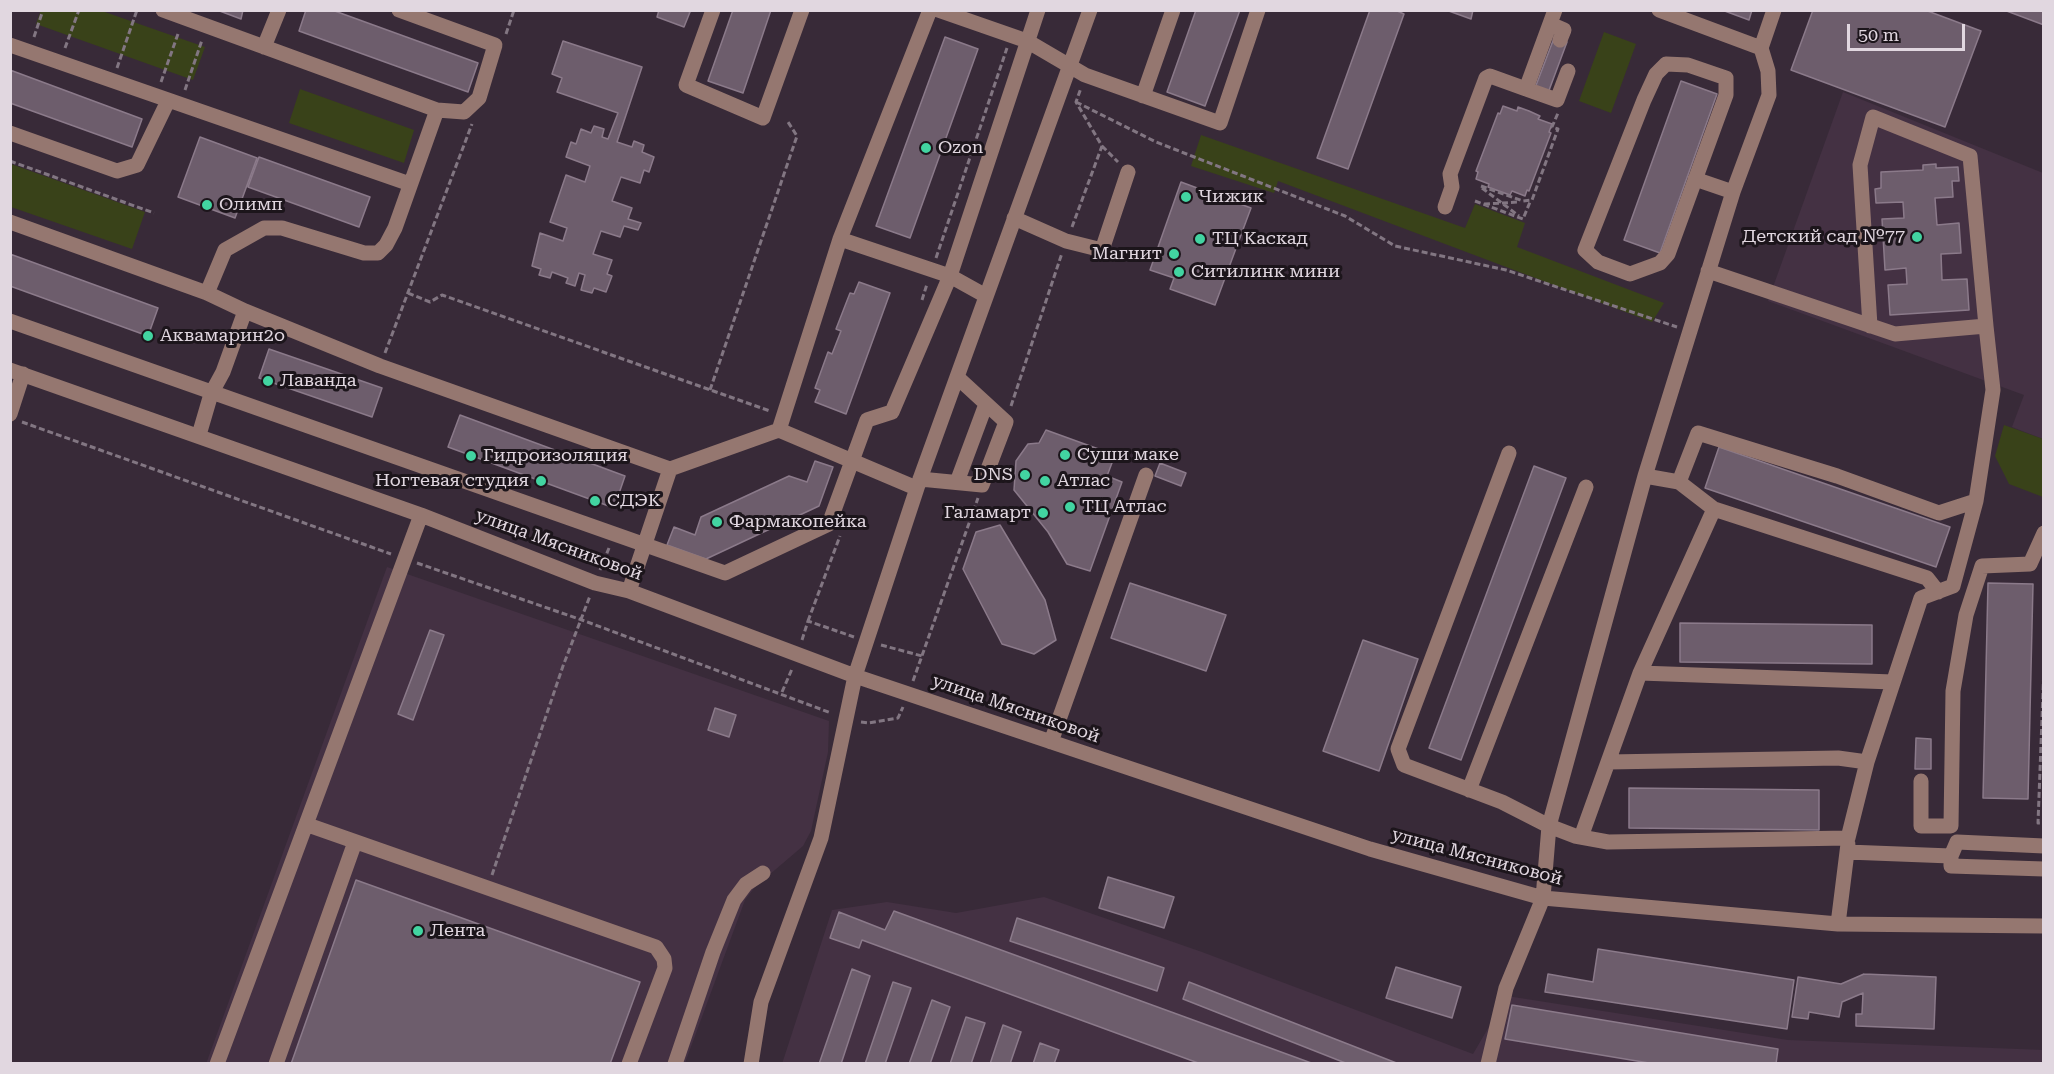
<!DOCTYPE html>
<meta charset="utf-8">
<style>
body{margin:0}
#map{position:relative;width:2054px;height:1074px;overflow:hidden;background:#382a38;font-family:"Roboto Serif",serif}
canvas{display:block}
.frame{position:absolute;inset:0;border:12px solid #e1d7e0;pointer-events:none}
.scale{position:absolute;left:1847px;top:24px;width:118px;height:27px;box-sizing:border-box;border:3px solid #e1d7e0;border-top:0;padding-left:8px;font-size:18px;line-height:21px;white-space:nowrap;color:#e1d7e0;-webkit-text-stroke:4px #1c151b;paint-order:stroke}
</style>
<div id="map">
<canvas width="2054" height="1074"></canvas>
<div class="frame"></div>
<div class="scale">50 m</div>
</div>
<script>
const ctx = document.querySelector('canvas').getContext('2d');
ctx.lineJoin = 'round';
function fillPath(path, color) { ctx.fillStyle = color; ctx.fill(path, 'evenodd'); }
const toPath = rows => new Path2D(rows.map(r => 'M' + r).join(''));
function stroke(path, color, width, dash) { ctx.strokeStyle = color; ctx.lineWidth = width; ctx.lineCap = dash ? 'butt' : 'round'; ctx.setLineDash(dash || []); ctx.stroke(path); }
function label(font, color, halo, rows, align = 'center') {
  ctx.font = font + ' "Roboto Serif",serif'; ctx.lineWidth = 6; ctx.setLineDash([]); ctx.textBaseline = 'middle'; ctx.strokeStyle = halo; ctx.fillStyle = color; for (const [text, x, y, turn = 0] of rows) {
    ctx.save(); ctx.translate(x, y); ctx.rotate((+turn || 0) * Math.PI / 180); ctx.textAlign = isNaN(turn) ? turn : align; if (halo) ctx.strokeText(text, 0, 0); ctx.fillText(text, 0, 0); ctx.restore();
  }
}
fillPath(toPath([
 [1843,92,2043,173,2043,439,2012,427,2024,395,1768,301],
 [387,567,829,721,828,752,811,831,803,846,755,887,745,900,685,1063,206,1064],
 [1044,897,1202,952,1473,1054,1507,996,1788,1040,2044,1050,2043,1064,782,1064,832,910,887,902,956,913]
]), '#443143');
fillPath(toPath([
 [41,10,102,11,205,47,193,80,36,24],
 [1604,32,1636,44,1611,113,1579,101],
 [300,89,414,130,404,163,289,123],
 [1201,135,1465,228,1475,204,1525,223,1517,247,1664,303,1652,322,1278,181,1274,193,1191,166],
 [11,164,145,212,132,249,11,207],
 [2004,425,2043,439,2043,497,2009,484,1995,456]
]), '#394219');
const building = toPath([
 [217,10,243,10,241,19,217,10],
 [306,10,332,10,478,63,468,92,299,31,306,10],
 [659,10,686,10,690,12,684,27,657,17,659,10],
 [733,10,771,10,743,93,708,81,733,10],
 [1196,10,1240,10,1205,106,1167,92,1196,10],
 [1370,10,1395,10,1404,14,1348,169,1317,158,1370,10],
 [1446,10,1473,10,1471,19,1446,10],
 [1722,10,1752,10,1749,20,1722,10],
 [1813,10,1925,10,1981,31,1945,127,1791,70,1813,10],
 [2004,10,2044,10,2044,25,2004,10],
 [945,37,978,49,910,238,876,226,945,37],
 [1554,38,1567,42,1548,93,1535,88,1554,38],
 [563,41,642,67,617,142,632,147,634,141,644,145,642,152,654,157,649,172,644,170,640,183,621,177,612,201,632,208,628,219,641,223,638,230,624,226,620,237,601,231,593,254,612,260,607,274,612,276,606,292,594,288,592,293,581,290,585,275,579,273,575,286,566,283,568,278,552,272,550,278,539,275,541,269,532,266,540,233,563,241,567,228,550,222,566,175,585,182,590,166,566,157,571,142,576,144,581,129,591,133,594,126,604,129,602,137,608,139,618,113,557,92,562,78,552,74,563,41],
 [10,70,142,119,132,147,10,103,10,70],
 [1681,81,1717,94,1660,253,1624,240,1681,81],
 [1503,106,1517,111,1518,107,1529,111,1540,116,1538,119,1552,124,1549,132,1551,133,1529,191,1527,190,1525,196,1512,191,1510,195,1488,187,1489,184,1476,179,1478,172,1476,171,1498,113,1500,114,1503,106],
 [200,137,257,158,235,218,178,197,200,137],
 [259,157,370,197,359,227,248,187,259,157],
 [1936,164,1936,168,1958,167,1959,181,1952,181,1953,197,1935,198,1937,225,1959,223,1961,253,1941,254,1942,280,1967,279,1969,310,1890,315,1888,285,1907,284,1906,268,1885,270,1882,219,1904,218,1903,202,1876,203,1875,189,1881,188,1881,172,1923,170,1923,165,1936,164],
 [1181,182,1251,208,1215,305,1170,289,1174,278,1150,270,1181,182],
 [10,254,158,308,148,336,10,286,10,254],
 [859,282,890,293,846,414,815,402,820,390,815,388,828,352,832,354,841,331,836,329,850,293,854,294,859,282],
 [269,349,382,388,372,417,259,378,269,349],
 [460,415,625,476,614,508,448,447,460,415],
 [1046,430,1115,455,1107,476,1122,482,1090,571,1067,564,1048,532,1014,490,1016,461,1028,444,1039,443,1046,430],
 [1719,447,1950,527,1936,567,1705,488,1719,447],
 [815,461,833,467,819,506,706,559,667,545,674,527,695,535,701,517,789,476,807,482,815,461],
 [1160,463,1186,473,1181,486,1155,476,1160,463],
 [1534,466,1566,478,1461,760,1429,748,1534,466],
 [1000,525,1045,600,1056,640,1034,654,1002,644,963,569,976,532,1000,525],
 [1130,583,1226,615,1206,671,1111,638,1130,583],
 [1988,583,2033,584,2028,799,1983,798,1988,583],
 [1680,623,1872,625,1872,664,1680,662,1680,623],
 [430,630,444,635,413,720,398,714,430,630],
 [1363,640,1418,659,1379,771,1323,751,1363,640],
 [715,708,736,715,729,737,708,730,715,708],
 [1916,738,1931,739,1931,769,1915,769,1916,738],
 [1629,788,1819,790,1819,830,1629,828,1629,788],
 [1108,877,1174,897,1164,928,1099,908,1108,877],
 [356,880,640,982,610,1064,291,1064,356,880],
 [894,911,1314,1064,1201,1064,862,940,859,948,830,938,839,912,885,930,894,911],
 [1017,918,1164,968,1157,991,1010,941,1017,918],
 [1598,949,1794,980,1787,1029,1545,992,1548,974,1593,982,1598,949],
 [1396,967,1461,987,1452,1018,1386,998,1396,967],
 [852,969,870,976,841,1064,819,1064,852,969],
 [1864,974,1936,977,1934,1029,1856,1026,1856,1014,1862,1014,1863,993,1842,1002,1839,1017,1809,1012,1808,1019,1792,1017,1798,977,1841,984,1864,974],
 [893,982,911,988,885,1064,865,1064,893,982],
 [1189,982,1399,1064,1348,1064,1183,999,1189,982],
 [932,1000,950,1007,930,1064,909,1064,932,1000],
 [1512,1005,1778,1049,1776,1064,1655,1064,1505,1039,1512,1005],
 [966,1017,985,1023,971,1064,950,1064,966,1017],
 [1003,1025,1021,1032,1010,1064,990,1064,1003,1025],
 [1040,1043,1059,1050,1054,1064,1033,1064,1040,1043]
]);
fillPath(building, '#6d5d6c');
stroke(building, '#8b7a8a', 1.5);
stroke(toPath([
 [506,34,514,10],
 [34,37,43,10],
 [65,48,79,10],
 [117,68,137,10],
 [161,82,179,31],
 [185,90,202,40],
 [1076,102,1156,142,1345,216,1395,246,1506,270,1677,327],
 [1102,146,1118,162],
 [10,161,154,213],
 [1481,186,1523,201,1532,200,1558,129,1552,127,1558,113],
 [1482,188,1519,216],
 [1475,201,1523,219,1530,202],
 [1484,204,1519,202],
 [1072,227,1102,146,1076,102,1081,88],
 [936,258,1007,48],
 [408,293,430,302,442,295,770,411],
 [922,300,927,284],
 [385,353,472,124],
 [710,390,797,136,788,122],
 [1011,406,1062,253],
 [22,422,391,554],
 [417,563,582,620,831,713],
 [600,570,609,548],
 [808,621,840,536],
 [802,640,808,621,854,637],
 [881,645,922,656],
 [2044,666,2038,823,2044,823],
 [913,681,978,498],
 [782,692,792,669],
 [861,722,869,723,898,718,903,707],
 [492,875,563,666,590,596]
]), '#827682', 3, [6, 3]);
stroke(toPath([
 [163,10,437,110,395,228,386,245,378,253,364,253,282,228,264,228,225,250,207,293],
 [399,10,495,45,479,98,464,112,437,110],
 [713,10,686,85,763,118,802,10],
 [938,10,1027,41,1085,75,1220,123,1258,10],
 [1659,10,1761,48],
 [1550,24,1564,30,1560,40],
 [10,45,410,184],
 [264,47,279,10],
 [1666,64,1688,65,1726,78,1726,95,1668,254,1660,263,1630,274,1598,262,1585,250,1644,100,1656,74,1666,64],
 [1526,89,1557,100,1568,71],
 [1143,96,1173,10],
 [10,133,117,171,137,165,168,101],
 [1695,179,1733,192],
 [1445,207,1452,187,1450,174,1486,78,1490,76,1526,89,1555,10],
 [1014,218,1066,241,1102,250,1128,172],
 [10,222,207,293,245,311,223,372,211,394,199,435],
 [840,239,950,276,986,296],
 [245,311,380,366,670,469,629,591],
 [10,321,725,573,829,524,867,420,892,412,950,276,1038,10],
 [1870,326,1860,165,1873,117,1970,156,1986,326],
 [10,370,421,515,595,583,629,591,855,676,1370,849,1543,898,1838,924,2044,926],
 [10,414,23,374],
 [779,430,916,488],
 [1509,453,1398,749,1404,765,1502,802,1549,826,1575,836,1608,842,1848,838,1867,762,1921,598,1953,586,1976,501],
 [670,469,779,430,840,239,930,10],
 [1645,476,1679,482,1698,433,1837,476,1939,513,1976,501,1993,390,1986,326,1895,334,1708,271],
 [920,479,982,485,1006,422,957,377],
 [957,482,986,404],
 [1679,482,1714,509,1927,578,1938,592],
 [1640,673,1893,682],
 [1051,742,1146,475],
 [1608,762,1838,758,1867,762],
 [1921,781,1921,826,1951,826,1953,691,1966,615,1982,566,2030,564,2044,533],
 [1469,790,1586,487],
 [308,825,656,947,664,959,665,968,629,1064],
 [1581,837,1640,673,1714,509],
 [1847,852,1951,856,1951,866,2044,869],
 [1951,856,1957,842,2044,846],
 [1838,924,1848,844],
 [217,1064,421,515],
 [276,1064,355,842],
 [675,1064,713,952,734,900,746,884,763,873],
 [751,1064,761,1002,821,838,855,676,920,479,1090,10],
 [1488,1064,1506,988,1543,898,1549,826,1645,476,1733,192,1769,95,1768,71,1761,48,1774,10]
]), '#957770', 15);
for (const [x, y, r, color] of [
 [926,148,6,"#42d4a1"],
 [1186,197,6,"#42d4a1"],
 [207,205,6,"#42d4a1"],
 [1917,237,6,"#42d4a1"],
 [1200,239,6,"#42d4a1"],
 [1174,254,6,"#42d4a1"],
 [1179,272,6,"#42d4a1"],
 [148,336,6,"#42d4a1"],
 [268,381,6,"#42d4a1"],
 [1065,455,6,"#42d4a1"],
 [471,456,6,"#42d4a1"],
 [1025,475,6,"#42d4a1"],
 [541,481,6,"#42d4a1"],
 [1045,481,6,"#42d4a1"],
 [595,501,6,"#42d4a1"],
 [1070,507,6,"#42d4a1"],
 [1043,513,6,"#42d4a1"],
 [717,522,6,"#42d4a1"],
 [418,931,6,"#42d4a1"]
]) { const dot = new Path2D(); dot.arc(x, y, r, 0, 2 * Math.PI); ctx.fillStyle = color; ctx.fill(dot); stroke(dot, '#1c151b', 2); }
label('18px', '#e1d7e0', '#1c151b', [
 ["Ozon",938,148],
 ["Чижик",1198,197],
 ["Олимп",219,205],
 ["Детский сад №77",1905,237,"right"],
 ["ТЦ Каскад",1212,239],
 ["Магнит",1162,254,"right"],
 ["Ситилинк мини",1191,272],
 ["Аквамарин2о",160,336],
 ["Лаванда",280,381],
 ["Суши маке",1077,455],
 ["Гидроизоляция",483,456],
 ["DNS",1013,475,"right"],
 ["Ногтевая студия",529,481,"right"],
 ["Атлас",1057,481],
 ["СДЭК",607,501],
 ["ТЦ Атлас",1082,507],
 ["Галамарт",1031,513,"right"],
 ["Фармакопейка",729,522],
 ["Лента",430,931]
], 'left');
label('18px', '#e1d7e0', '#1c151b', [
 ["улица Мясниковой",559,545,20],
 ["улица Мясниковой",1016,709,19],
 ["улица Мясниковой",1477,857,15]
]);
</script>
